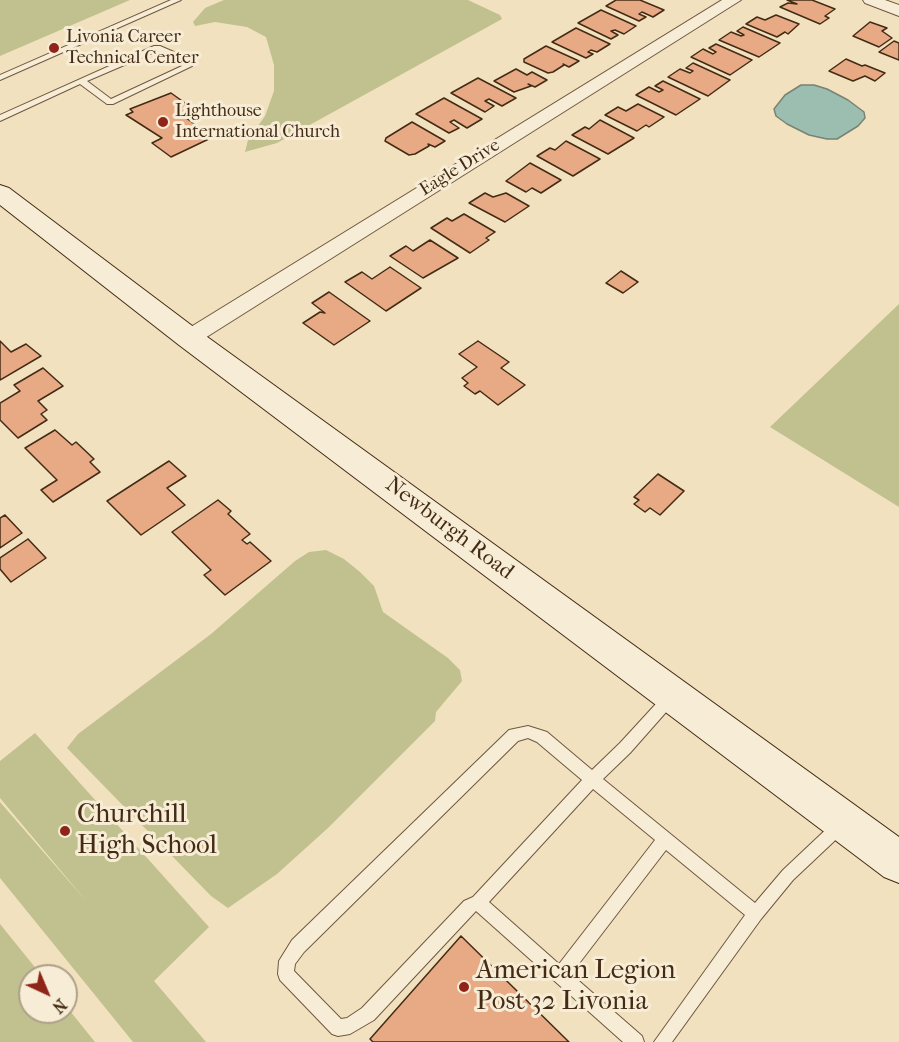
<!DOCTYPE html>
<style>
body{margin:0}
#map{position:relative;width:899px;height:1042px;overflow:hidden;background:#f2e1bf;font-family:"IM FELL French Canon",serif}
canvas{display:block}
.north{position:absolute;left:18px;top:964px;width:60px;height:60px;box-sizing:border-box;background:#f7ecd5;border:2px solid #af9f88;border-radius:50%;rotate:136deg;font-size:16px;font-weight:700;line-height:24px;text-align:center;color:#432b15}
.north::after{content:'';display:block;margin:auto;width:21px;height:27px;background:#8f2418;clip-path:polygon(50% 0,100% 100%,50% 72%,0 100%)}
</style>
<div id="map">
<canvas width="899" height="1042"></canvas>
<div class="north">N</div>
</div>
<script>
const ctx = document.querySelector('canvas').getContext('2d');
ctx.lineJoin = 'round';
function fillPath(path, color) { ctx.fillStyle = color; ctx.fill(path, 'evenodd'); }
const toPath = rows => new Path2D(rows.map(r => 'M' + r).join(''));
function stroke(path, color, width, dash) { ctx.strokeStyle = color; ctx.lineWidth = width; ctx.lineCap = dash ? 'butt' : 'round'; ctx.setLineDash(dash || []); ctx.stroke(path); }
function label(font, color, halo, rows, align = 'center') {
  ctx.font = font + ' "IM FELL French Canon",serif'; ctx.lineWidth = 6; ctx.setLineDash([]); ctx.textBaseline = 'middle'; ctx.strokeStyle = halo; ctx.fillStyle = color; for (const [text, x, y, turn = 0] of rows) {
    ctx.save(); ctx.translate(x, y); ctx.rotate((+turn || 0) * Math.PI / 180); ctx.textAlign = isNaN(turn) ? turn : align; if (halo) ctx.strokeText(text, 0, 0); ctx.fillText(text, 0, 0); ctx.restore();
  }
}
fillPath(toPath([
 [0,0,130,0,0,56],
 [224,0,468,0,500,15,502,19,277,143,245,152,248,140,265,116,274,91,274,65,266,37,247,27,215,22,195,26,193,22,205,8],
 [899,304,899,507,770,427],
 [326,550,344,559,360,572,374,586,383,612,448,658,460,670,462,681,436,712,435,721,328,828,277,874,228,908,211,896,67,748,78,734,211,634,295,561,309,552],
 [35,733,209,927,154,981,206,1042,133,1042,0,878,0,802,87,902,0,798,0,761],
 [0,924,42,976,30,976,30,1012,66,1012,66,1006,95,1042,0,1042]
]), '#c0c18e');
const water = toPath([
 [801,85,814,85,827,89,848,100,864,112,865,118,858,126,837,139,827,139,809,135,787,124,776,116,774,109,785,95,801,85]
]);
fillPath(water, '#9bbeb1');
stroke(water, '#788373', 1.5);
const building = toPath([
 [616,0,640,0,664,10,653,17,642,12,639,14,646,17,639,21,606,6,616,0],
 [787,0,812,0,835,9,825,16,829,18,820,24,780,7,788,3,797,4,787,0],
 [601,10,636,26,624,34,615,30,611,31,618,35,611,39,578,23,601,10],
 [776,15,799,24,788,34,785,32,777,37,746,24,757,17,765,20,776,15],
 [870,22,887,28,882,31,892,38,879,47,853,36,870,22],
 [743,27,780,43,759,57,719,40,731,32,741,36,744,35,737,31,743,27],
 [576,28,610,44,597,52,591,50,588,52,593,54,586,58,552,42,576,28],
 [894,41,899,43,899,60,879,52,894,41],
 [716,44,752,60,730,75,691,57,703,49,713,54,716,52,709,48,716,44],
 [546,46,579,61,569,67,563,64,564,65,553,72,548,73,524,62,524,59,546,46],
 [846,59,862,66,865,65,885,73,875,81,865,76,853,81,829,71,846,59],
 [693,63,730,80,708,96,668,77,680,69,690,73,693,71,686,68,693,63],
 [516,69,527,75,532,72,547,80,535,87,528,84,531,86,514,92,494,81,516,69],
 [478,78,516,98,502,106,489,99,485,101,494,106,485,112,451,93,478,78],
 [663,81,700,99,676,115,636,95,649,87,659,92,663,90,655,86,663,81],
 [171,93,192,108,179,113,213,137,171,157,152,143,162,138,126,115,133,112,130,109,171,93],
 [444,98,482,119,467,128,454,120,450,122,459,128,449,133,416,114,444,98],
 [638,104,664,117,649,127,646,125,637,131,605,115,618,107,626,111,638,104],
 [600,120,634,138,608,154,572,135,585,127,589,129,600,120],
 [412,122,445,141,435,147,428,144,429,146,415,154,409,155,385,141,386,138,412,122],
 [566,141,600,159,573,176,537,156,550,148,555,150,566,141],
 [530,163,561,180,541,193,532,188,526,192,506,181,530,163],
 [485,193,493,197,506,193,529,206,505,222,469,203,485,193],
 [464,214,495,232,486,238,489,240,470,253,431,228,447,218,452,221,464,214],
 [430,240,458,258,423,278,390,256,406,246,413,251,430,240],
 [390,267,421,288,386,311,345,282,362,272,372,279,390,267],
 [621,271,638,282,623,293,606,283,621,271],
 [329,292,370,321,334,345,303,323,320,312,325,313,312,303,329,292],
 [0,341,11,352,26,344,41,356,0,380,0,341],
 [478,341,509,362,501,368,525,385,498,405,480,391,475,394,464,386,468,383,462,378,477,367,459,354,478,341],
 [43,368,63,386,38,401,47,410,41,414,47,420,18,438,0,420,0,403,20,391,14,385,43,368],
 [55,430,72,445,76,442,94,459,90,462,100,472,53,502,41,490,57,480,25,448,55,430],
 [169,461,186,476,167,488,185,505,141,535,107,501,169,461],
 [658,474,684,491,660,515,650,508,645,512,634,504,639,500,634,497,658,474],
 [218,500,231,511,228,514,250,534,242,540,247,544,250,542,271,561,225,595,204,575,211,570,172,532,218,500],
 [5,515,22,533,0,548,0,518,5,515],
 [28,539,46,558,11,582,0,569,0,558,28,539],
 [461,936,569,1042,373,1042,370,1039,461,936]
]);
fillPath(building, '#e8aa85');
stroke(building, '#432b15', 1.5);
const service = toPath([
 [171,0,181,0,0,80,0,75,171,0],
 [154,46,160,46,174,52,192,66,113,104,107,104,80,84,0,121,0,115,154,46],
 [157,51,168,56,182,66,111,99,87,81,157,51],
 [670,692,675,694,677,698,675,702,630,753,603,779,755,903,783,870,835,821,840,819,845,821,847,826,845,831,793,880,761,919,672,1042,654,1042,745,915,666,850,571,974,642,1036,644,1042,623,1042,476,911,374,1020,350,1034,338,1036,332,1034,280,980,278,974,279,961,292,940,509,730,528,726,547,732,592,770,620,743,665,694,670,692],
 [528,738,537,742,582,780,473,897,464,901,362,1008,347,1018,341,1019,294,971,295,964,304,952,518,741,528,738],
 [593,789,655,840,559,964,489,902,593,789]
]);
const minor = toPath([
 [722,0,741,0,197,343,189,346,181,343,178,338,181,333,722,0],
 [863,0,885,0,899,5,899,16,865,3,863,0]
]);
const secondary = toPath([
 [0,185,9,188,199,331,899,837,899,883,884,877,179,345,0,205,0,185]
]);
stroke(service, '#6f5840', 2);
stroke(minor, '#6f5840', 2);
stroke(secondary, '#432b15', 2);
fillPath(service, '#f7ecd5');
fillPath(minor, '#f7ecd5');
fillPath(secondary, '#f7ecd5');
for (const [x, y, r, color] of [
 [54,48,6,"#8f2418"],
 [163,122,6,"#8f2418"],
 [65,831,6,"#8f2418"],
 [464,987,6,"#8f2418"]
]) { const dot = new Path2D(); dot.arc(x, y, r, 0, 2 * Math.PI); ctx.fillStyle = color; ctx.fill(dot); stroke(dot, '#f7ecd5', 2); }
label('18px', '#432b15', '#f7ecd5', [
 ["Livonia Career",66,38],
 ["Technical Center",66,59],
 ["Lighthouse",175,112],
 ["International Church",175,133]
], 'left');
label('18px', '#432b15', '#f7ecd5', [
 ["Eagle Drive",460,168,-32]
]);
label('22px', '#432b15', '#f7ecd5', [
 ["Newburgh Road",449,529,37]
]);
label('27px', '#432b15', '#f7ecd5', [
 ["Churchill",77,815],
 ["High School",77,846],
 ["American Legion",476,971],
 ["Post 32 Livonia",476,1002]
], 'left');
</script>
